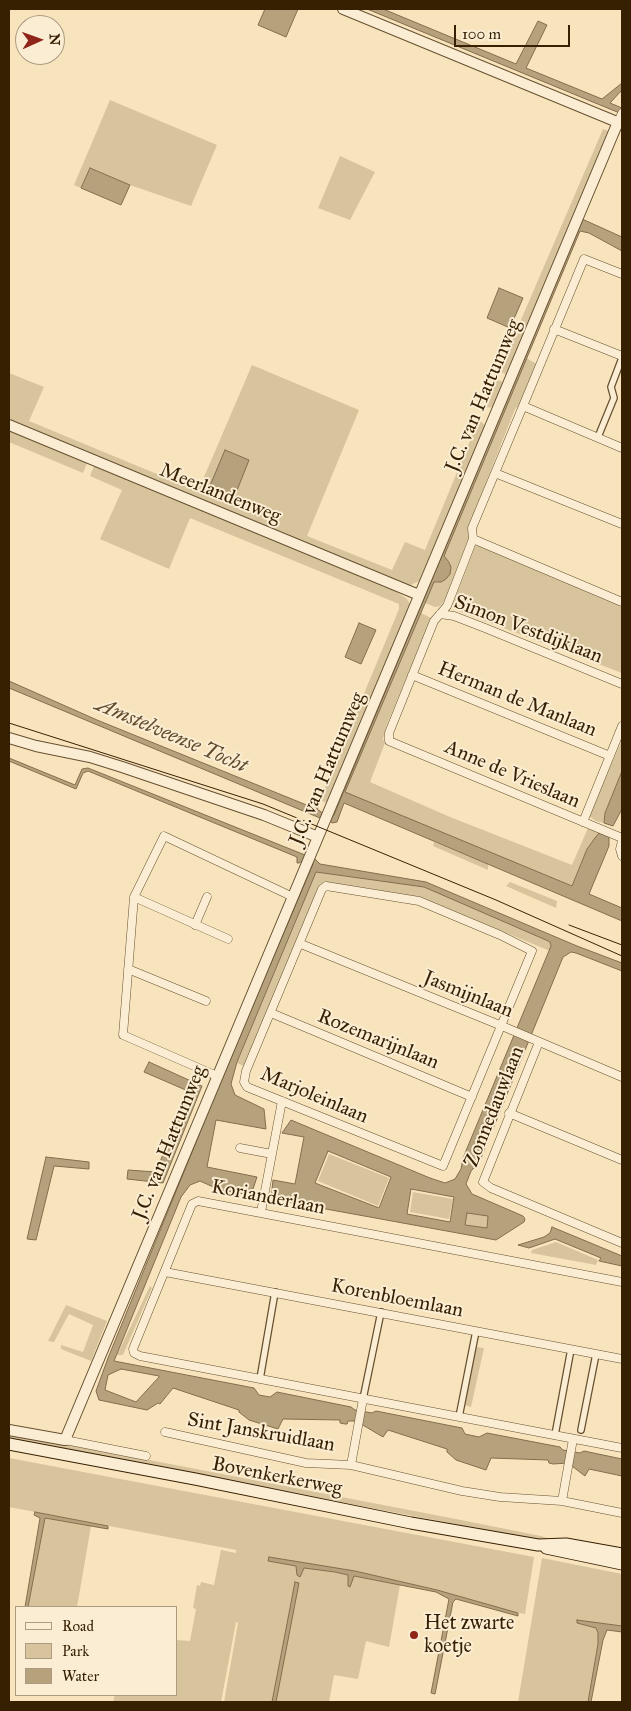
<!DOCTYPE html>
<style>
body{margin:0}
#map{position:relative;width:631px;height:1711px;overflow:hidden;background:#f8e4bc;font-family:"IM FELL Great Primer",serif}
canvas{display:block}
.frame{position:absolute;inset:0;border:10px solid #371f02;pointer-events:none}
.legend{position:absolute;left:15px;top:1606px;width:162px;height:90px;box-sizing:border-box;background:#faedd3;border:1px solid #ac9b7f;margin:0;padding:6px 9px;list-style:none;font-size:15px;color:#371f02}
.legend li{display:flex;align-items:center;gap:10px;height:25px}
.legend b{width:25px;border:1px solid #ac9b7f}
.north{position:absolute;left:15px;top:15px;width:50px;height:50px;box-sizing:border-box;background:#faedd3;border:1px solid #ac9b7f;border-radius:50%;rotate:88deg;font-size:14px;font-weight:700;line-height:20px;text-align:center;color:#371f02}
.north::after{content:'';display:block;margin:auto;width:18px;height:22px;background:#8f2418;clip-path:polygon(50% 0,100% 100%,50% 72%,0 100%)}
.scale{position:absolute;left:454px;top:25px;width:116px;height:22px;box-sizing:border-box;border:2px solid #371f02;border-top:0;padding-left:6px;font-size:15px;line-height:18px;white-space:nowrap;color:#371f02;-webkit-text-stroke:4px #faedd3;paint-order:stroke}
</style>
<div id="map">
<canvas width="631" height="1711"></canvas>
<div class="frame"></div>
<ul class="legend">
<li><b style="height:6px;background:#faedd3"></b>Road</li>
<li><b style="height:14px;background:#d7c39c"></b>Park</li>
<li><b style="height:14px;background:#b6a17d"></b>Water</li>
</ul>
<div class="north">N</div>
<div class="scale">100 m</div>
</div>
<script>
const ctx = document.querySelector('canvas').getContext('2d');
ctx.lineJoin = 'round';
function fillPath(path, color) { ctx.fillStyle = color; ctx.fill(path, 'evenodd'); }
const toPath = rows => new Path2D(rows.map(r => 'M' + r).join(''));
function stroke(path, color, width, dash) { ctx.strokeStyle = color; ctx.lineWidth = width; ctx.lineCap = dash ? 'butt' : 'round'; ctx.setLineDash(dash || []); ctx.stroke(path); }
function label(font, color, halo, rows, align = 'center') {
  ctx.font = font + ' "IM FELL Great Primer",serif'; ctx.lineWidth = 4; ctx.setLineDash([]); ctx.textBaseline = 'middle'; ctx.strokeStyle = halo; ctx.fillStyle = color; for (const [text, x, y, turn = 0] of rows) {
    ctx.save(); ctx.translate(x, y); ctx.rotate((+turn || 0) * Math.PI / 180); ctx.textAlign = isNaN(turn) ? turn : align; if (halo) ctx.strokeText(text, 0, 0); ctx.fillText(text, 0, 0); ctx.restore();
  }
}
fillPath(toPath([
 [110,100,217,145,191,206,130,185,90,168,81,188,74,185],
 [603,129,611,132,508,375,499,371],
 [340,156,375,172,350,220,318,208],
 [526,358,537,364,522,403,515,409,468,528,469,544,449,592,444,601,440,606,435,607,425,603,434,582,438,583,451,567,450,562,444,556],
 [252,365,359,410,307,536,392,570,405,542,425,550,479,419,486,427,419,581,411,585,405,585,9,421,9,373,44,387,29,421,198,491],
 [496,379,505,383,495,407,483,408],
 [9,430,87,463,83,473,9,442],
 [94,466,395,591,407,599,410,604,329,804,320,800,399,609,399,604,190,518,169,569,100,539,122,490,90,476],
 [480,545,622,606,622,673,456,610,453,604,475,546],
 [421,613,431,618,386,727,383,739,385,743,370,782,450,817,572,865,588,828,594,830,599,833,587,849,572,886,345,793],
 [622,740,622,771,605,813,604,823,596,821,589,816],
 [434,842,488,864,488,870,433,846],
 [316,872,424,887,546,940,550,942,550,951,420,897,327,883,246,1067,237,1063],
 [510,882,557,901,556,908,506,886],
 [329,1154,389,1178,378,1206,318,1181],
 [413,1192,453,1199,449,1219,410,1212],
 [467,1213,488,1216,487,1228,465,1225],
 [556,1242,598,1260,596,1265,531,1253,532,1250],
 [150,1286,152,1288,123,1355,117,1355],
 [66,1305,107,1321,91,1361,61,1349,61,1345,83,1352,93,1325,69,1314,54,1342,48,1341],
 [476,1347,484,1348,471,1407,465,1405],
 [9,1433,456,1519,541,1536,556,1541,529,1538,9,1439],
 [9,1458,534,1557,525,1614,494,1608,437,1590,355,1571,268,1561,296,1566,297,1575,300,1576,304,1568,335,1572,348,1575,348,1586,350,1587,353,1576,400,1585,389,1647,366,1641,358,1679,334,1675,329,1702,276,1702,299,1583,295,1582,272,1702,224,1702,238,1623,236,1622,221,1702,113,1702,115,1695,176,1695,176,1640,190,1641,196,1609,193,1608,197,1585,200,1586,201,1582,214,1585,221,1550,236,1553,236,1550,9,1507],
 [45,1518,91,1526,77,1607,28,1607],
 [542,1558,622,1574,622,1626,577,1620,577,1623,596,1628,598,1633,598,1644,588,1702,518,1702]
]), '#d7c39c');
const water = toPath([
 [265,9,298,9,286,37,258,25,265,9],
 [367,9,383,9,516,64,538,21,547,25,526,68,602,99,622,83,622,90,610,103,622,108,622,114,367,9],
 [90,168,130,185,121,205,81,188,90,168],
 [582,219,622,237,622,251,589,233,580,231,444,556,449,562,451,567,450,574,446,579,441,582,434,582,345,792,572,886,587,849,595,838,599,833,609,837,609,846,589,894,622,908,622,921,344,803,337,822,332,823,330,820,331,816,334,815,582,219],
 [499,288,523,298,510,328,487,318,499,288],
 [225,450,249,460,234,498,209,488,225,450],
 [359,623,376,630,361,664,345,657,359,623],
 [9,681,97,720,314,808,315,805,318,807,317,809,324,814,323,817,320,818,9,688,9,681],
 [9,758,75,785,82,769,88,768,305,855,305,859,299,863,297,863,297,857,88,771,83,773,76,789,9,761,9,758],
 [622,771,622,809,613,826,604,823,605,813,622,771],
 [313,859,315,859,320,864,426,882,577,946,622,963,622,971,576,953,571,952,563,957,479,1163,471,1171,466,1184,472,1194,523,1216,525,1219,524,1222,496,1240,271,1199,273,1180,295,1184,304,1137,282,1133,291,1120,430,1178,445,1183,455,1179,461,1169,463,1158,551,946,550,942,546,940,424,887,316,872,237,1062,231,1084,235,1095,264,1109,266,1129,216,1120,207,1167,257,1177,251,1195,220,1190,200,1181,190,1185,181,1197,114,1361,254,1388,259,1395,270,1397,277,1392,351,1407,355,1410,372,1413,376,1411,462,1428,465,1434,479,1437,487,1433,560,1447,563,1450,580,1453,584,1451,622,1459,622,1476,589,1469,585,1476,568,1463,553,1464,549,1463,548,1460,491,1458,486,1470,456,1460,447,1452,447,1449,388,1430,383,1437,356,1421,348,1421,347,1424,345,1424,340,1423,340,1420,283,1419,278,1429,249,1420,239,1412,239,1410,173,1388,160,1404,158,1403,147,1410,99,1400,96,1391,108,1358,230,1059,313,864,312,862,313,859],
 [328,1151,391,1177,379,1208,315,1183,328,1151],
 [411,1189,454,1197,450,1222,407,1214,411,1189],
 [467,1213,488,1216,487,1228,465,1225,467,1213],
 [121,1369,159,1376,159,1377,136,1402,105,1390,108,1375,121,1369],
 [149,1062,202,1086,163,1183,127,1179,128,1170,156,1172,188,1091,144,1072,149,1062],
 [46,1157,89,1162,89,1169,54,1166,36,1240,27,1239,46,1157],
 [552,1227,622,1256,622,1266,599,1261,601,1258,555,1239,529,1248,518,1245,544,1237,550,1233,552,1227],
 [35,1512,108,1526,108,1529,45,1518,28,1607,25,1607,40,1518,34,1515,35,1512],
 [269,1557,355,1571,437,1590,518,1613,518,1616,456,1599,453,1602,435,1694,431,1693,449,1599,436,1592,354,1576,350,1587,348,1586,348,1575,335,1572,304,1568,300,1577,297,1575,296,1566,268,1561,269,1557],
 [295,1582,299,1583,276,1702,272,1702,295,1582],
 [577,1620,622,1626,622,1632,607,1630,603,1640,591,1702,588,1702,598,1644,598,1633,596,1628,577,1623,577,1620]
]);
fillPath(water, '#b6a17d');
stroke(water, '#836d4c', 1);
const pedestrian = toPath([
 [598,437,614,398,611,387,622,358],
 [260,1379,275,1292],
 [363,1399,381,1312],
 [459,1417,476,1331],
 [581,1430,596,1354],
 [555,1435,571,1349]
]);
const minor = toPath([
 [618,122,622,113],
 [554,329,622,356],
 [523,406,584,259,622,274],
 [622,448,523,406,472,528,473,539,456,583,447,606,434,621,389,733,389,741,622,838],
 [495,473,622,524],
 [473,539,622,602],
 [440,614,454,616,485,628,622,684],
 [412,675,610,756],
 [583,822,622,726],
 [622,841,620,849,622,856],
 [326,886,419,901,500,935,532,951,443,1166,247,1087,244,1082,246,1071,322,889,326,886],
 [134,897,228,939],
 [195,925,207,897],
 [301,944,502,1026,622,1077],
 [128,969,206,1001],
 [271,1013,472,1097],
 [539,1042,483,1182,491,1188,622,1243],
 [217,1076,123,1035,134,897,164,836,293,897],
 [509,1113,622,1160],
 [240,1148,272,1154],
 [261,1212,282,1101],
 [165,1272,622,1359],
 [622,1282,198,1201,192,1204,133,1349,134,1353,140,1356,622,1448],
 [165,1432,306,1463,351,1465,462,1491,500,1497,562,1501,622,1513],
 [65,1440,146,1456],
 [351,1465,363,1399],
 [562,1501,573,1439]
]);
const tertiary = toPath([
 [343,9,622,124],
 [9,425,419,595],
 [9,738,36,746,90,757,122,767,264,815,318,837],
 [9,1430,65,1440,618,122]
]);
const secondary = toPath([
 [9,1444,195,1479,411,1523,538,1545,566,1544,622,1554],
 [546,1548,622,1564]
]);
stroke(pedestrian, '#675030', 8);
stroke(minor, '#675030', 9);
stroke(tertiary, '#675030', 12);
stroke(secondary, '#371f02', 13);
stroke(pedestrian, '#faedd3', 5.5);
stroke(minor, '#faedd3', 8);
stroke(tertiary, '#faedd3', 10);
stroke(secondary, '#faedd3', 11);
stroke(toPath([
 [9,723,263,804,496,900,622,956],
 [569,925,622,945]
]), '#371f02', 1);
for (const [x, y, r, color] of [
 [414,1635,5,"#8f2418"]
]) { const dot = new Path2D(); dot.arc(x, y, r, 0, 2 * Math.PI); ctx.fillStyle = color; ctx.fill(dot); stroke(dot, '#faedd3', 2); }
label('20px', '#371f02', '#faedd3', [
 ["J.C. van Hattumweg",484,396,-67],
 ["Meerlandenweg",220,494,22],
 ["Simon Vestdijklaan",528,630,21],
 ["Herman de Manlaan",517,700,22],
 ["J.C. van Hattumweg",328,769,-67],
 ["Anne de Vrieslaan",512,775,23],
 ["Jasmijnlaan",468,995,22],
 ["Rozemarijnlaan",378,1040,22],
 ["Marjoleinlaan",314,1096,23],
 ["Zonnedauwlaan",495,1107,-68],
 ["J.C. van Hattumweg",170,1143,-68],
 ["Korianderlaan",268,1198,11],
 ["Korenbloemlaan",397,1299,11],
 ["Sint Janskruidlaan",261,1433,10],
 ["Bovenkerkerweg",277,1477,11]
]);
label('20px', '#371f02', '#faedd3', [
 ["Het zwarte",424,1624],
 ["koetje",424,1647]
], 'left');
label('italic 21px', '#634c2d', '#faedd3', [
 ["Amstelveense Tocht",171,736,23]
]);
</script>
